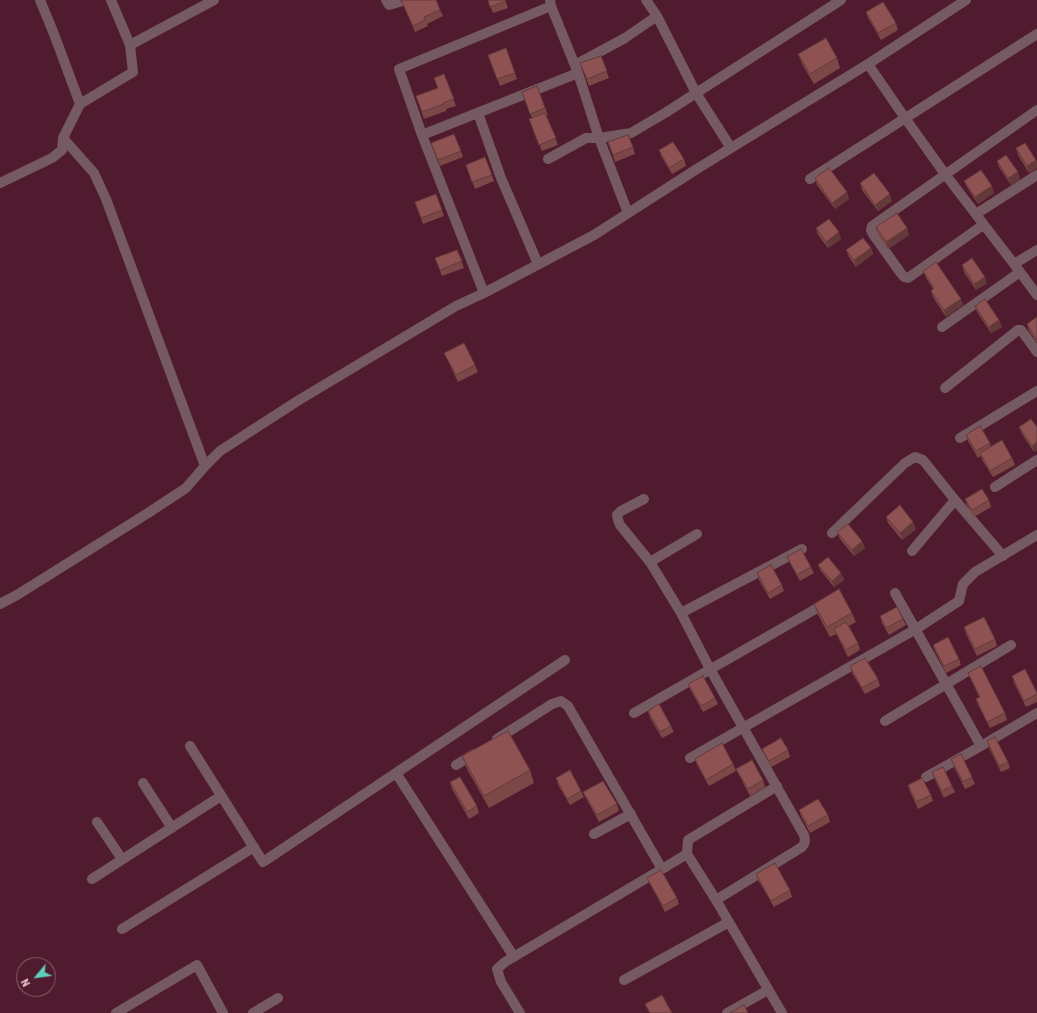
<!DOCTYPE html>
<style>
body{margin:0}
#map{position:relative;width:1037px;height:1013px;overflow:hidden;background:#501b2f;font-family:"Roboto Condensed",sans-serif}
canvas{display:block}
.north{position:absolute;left:16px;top:957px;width:40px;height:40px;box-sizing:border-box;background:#501b2f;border:1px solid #8e6070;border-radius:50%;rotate:241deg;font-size:11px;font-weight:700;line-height:16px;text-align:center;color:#eac8d1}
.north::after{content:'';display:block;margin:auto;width:14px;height:18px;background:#5dceb9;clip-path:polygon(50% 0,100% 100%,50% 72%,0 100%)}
</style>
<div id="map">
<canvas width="1037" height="1013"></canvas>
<div class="north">N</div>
</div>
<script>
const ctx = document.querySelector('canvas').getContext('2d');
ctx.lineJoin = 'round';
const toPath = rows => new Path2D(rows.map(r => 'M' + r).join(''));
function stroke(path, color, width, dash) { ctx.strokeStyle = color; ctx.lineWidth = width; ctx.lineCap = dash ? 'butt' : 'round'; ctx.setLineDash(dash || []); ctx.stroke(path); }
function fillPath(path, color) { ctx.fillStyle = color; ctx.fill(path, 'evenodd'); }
stroke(toPath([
 [40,0,54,34,80,104],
 [386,0,389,5,399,2,404,0],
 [550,0,551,6,578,73,599,138,628,213],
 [646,0,657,16,696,93,731,148],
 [130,45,214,0],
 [868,64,905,118,945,174,1014,264,1037,295],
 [575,65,625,38,657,16],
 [478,113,501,178,538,264],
 [422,135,578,73],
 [63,138,94,173,106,199,205,466],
 [548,159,586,138,599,138,631,133,665,113,841,0],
 [810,179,1037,34],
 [0,183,52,158,62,150,63,138,80,104,133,72,130,45,111,0],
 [976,214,1037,175],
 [983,225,908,278,904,277,900,272,873,234,871,230,872,226,1037,110],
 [1014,264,1037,250],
 [484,293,422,135,399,69,551,6],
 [942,327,1020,272],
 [945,388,1018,330,1021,330,1024,334,1037,352],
 [960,438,1037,391],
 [995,487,1037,460],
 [644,499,621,511,617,515,618,520,620,525,650,562,681,613,710,669,804,835,805,840,804,844,802,847,716,900],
 [832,533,905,463,915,457,923,460,955,500,1003,556],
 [912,551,955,500],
 [650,562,697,534],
 [895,593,981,746],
 [0,604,17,595,148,513,186,488,205,466,220,451,299,400,456,306,484,293,594,235,700,167,868,64,966,0],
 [681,613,802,549],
 [634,713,826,603],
 [885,721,1011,645],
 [497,739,552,704,561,701,568,706,662,869,687,854],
 [190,746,263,862,396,773],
 [690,758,916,629,959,601,963,584,975,572,1037,535],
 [456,765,474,754],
 [926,777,981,746,1037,713],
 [143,783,172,828],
 [777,786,688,840,687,854,716,900,782,1013],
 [97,822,122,859],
 [594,834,631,814],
 [92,879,221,796],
 [122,929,254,847],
 [514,957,396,773,565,660],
 [624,980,729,922],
 [116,1013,197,965,223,1013],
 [253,1013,278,998],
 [520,1013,501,982,497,969,505,962,662,869],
 [727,1013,768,990]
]), '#755a62', 10);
fillPath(toPath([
 [401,0,440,10,443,16,427,24,428,26,415,32],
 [488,0,505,0,508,8,493,13],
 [866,12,896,23,898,30,881,40,868,18],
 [506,48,517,79,500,86,488,55],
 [798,54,837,58,840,68,814,84,802,64],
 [601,56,609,78,589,86,580,63],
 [444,74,456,106,446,109,446,111,424,119,416,96,438,88],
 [537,86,548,115,546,115,558,145,542,151,529,119,532,118,522,92],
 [608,142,633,147,635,154,615,162],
 [431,143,461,151,463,157,440,166],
 [1016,148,1036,160,1037,162,1037,168,1029,173,1018,155],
 [659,150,684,159,686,166,672,174,661,156],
 [485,157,494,181,475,189,466,165],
 [997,161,1020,179,1011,185,999,167],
 [815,178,849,199,835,209,817,185],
 [964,181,994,193,978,204,967,187],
 [860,183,892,201,878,211,862,190],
 [436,194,444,216,423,224,415,202],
 [876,227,907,228,909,235,888,249,878,234],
 [816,228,841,239,828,248,818,235],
 [871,248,873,254,856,267,849,257,846,250],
 [457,250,464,268,442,276,435,258],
 [962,265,987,283,976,290,964,272],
 [923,271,963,305,946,317,933,297,931,291,933,289,926,278],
 [975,306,999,320,1002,327,991,333,977,312],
 [1037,317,1037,343,1029,331,1027,324],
 [444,353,475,365,478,372,458,382,447,359],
 [1031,419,1034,452,1022,434,1019,427],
 [966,435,990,443,991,447,1012,458,1015,465,993,477,982,460,981,456,978,458,968,441],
 [965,499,989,500,991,507,974,517,967,505],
 [886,517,916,529,902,540,888,523],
 [837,532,862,541,865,548,854,556,840,539],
 [787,557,811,567,814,573,800,581,790,563],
 [818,565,841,573,844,580,834,587,821,571],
 [757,573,782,585,784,591,770,599,759,580],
 [814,604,852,613,856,622,849,626,858,643,860,650,848,657,836,634,830,637,817,613],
 [880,616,903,619,906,625,889,635,882,623],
 [964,627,995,639,997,646,977,656,966,634],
 [933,645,959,659,961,665,946,673,935,651],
 [850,666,878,679,880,686,865,694,852,673],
 [968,673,1005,713,1007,720,990,728,978,705,976,699,979,697,971,679],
 [1012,676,1037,693,1037,702,1026,707,1014,683],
 [688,684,715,698,718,704,703,712,691,691],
 [648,711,671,726,674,732,662,738,650,718],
 [987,741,1008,762,1010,768,1001,772,989,748],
 [762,749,788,750,790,757,771,767,764,755],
 [462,756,530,770,534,783,489,808,467,769],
 [695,759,733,764,736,771,709,786,697,765],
 [951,759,972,777,975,784,965,789,953,765],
 [736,769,763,780,765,787,750,796,739,775],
 [932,772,952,786,955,792,944,798,934,778],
 [556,778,581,791,584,797,570,805,558,785],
 [450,782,477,806,479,813,469,819,452,789],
 [908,785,931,795,933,801,918,809,910,792],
 [583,792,617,804,619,811,599,822,586,798],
 [799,810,828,815,830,822,810,833,801,816],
 [756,874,790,890,792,897,774,907,758,880],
 [647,878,677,898,679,904,665,912,650,884]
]), '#7b4747');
fillPath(toPath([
 [1036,160,1037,162,1037,168,1029,173,1027,166],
 [1018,172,1020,179,1011,185,1008,178],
 [992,186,994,193,978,204,975,197],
 [847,192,849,199,835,209,832,203],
 [890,194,892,201,878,211,875,205],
 [907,228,909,235,888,249,886,242],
 [839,232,841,239,828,248,826,242],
 [871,248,873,254,856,267,854,260],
 [985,277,987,283,976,290,974,284],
 [961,299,963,305,946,317,944,310],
 [999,320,1002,327,991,333,989,327],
 [1037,442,1037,450,1034,452,1032,446],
 [913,522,916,529,902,540,900,533],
 [862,541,865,548,854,556,852,550],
 [841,573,844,580,834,587,832,581]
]), '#64393a');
const building = toPath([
 [401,0,436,0,440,10,424,17,425,20,413,26,401,0],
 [488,0,505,0,506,1,490,7,488,0],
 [883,2,896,23,878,33,866,12,883,2],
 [826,38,837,58,810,74,798,54,826,38],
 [506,48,515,73,497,79,488,55,506,48],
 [601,56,607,71,587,79,580,63,601,56],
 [444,74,454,99,443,103,444,104,422,112,416,96,438,88,434,78,444,74],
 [537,86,545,108,530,114,522,92,537,86],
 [545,113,556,138,539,145,529,119,545,113],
 [454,134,461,151,438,160,431,143,454,134],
 [628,135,633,147,613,155,608,142,628,135],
 [673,142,684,159,669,168,659,150,673,142],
 [1025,143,1036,160,1027,166,1016,148,1025,143],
 [1006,155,1018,172,1008,178,997,161,1006,155],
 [485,157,492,175,472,182,466,165,485,157],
 [829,168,847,192,832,203,815,178,829,168],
 [981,170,992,186,975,197,964,181,981,170],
 [874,173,890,194,875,205,860,183,874,173],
 [436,194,442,210,421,218,415,202,436,194],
 [897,213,907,228,886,242,876,227,897,213],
 [829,219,839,232,826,242,816,228,829,219],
 [863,238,871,248,854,260,846,250,863,238],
 [457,250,462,261,440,270,435,258,457,250],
 [972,258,985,277,974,284,962,265,972,258],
 [936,262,961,299,944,310,931,291,934,288,923,271,936,262],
 [985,299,999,320,989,327,975,306,985,299],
 [1037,317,1037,338,1036,339,1027,324,1037,317],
 [464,343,475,365,456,375,444,353,464,343],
 [1031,419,1037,427,1037,442,1032,446,1019,427,1031,419],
 [980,426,990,443,976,451,966,435,980,426],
 [1002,440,1012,458,990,471,980,453,1002,440],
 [982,489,989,500,972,510,965,499,982,489],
 [900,505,913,522,900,533,886,517,900,505],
 [848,524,862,541,852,550,837,532,848,524],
 [801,549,811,567,797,575,787,557,801,549],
 [828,557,841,573,832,581,818,565,828,557],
 [771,565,782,585,768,593,757,573,771,565],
 [839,589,852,613,827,627,814,604,839,589],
 [897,607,903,619,886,628,880,616,897,607],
 [984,617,995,639,975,649,964,627,984,617],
 [846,622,858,643,846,650,834,629,846,622],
 [948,637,959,659,944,666,933,645,948,637],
 [865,658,878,679,862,688,850,666,865,658],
 [981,666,1005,713,987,722,976,699,980,697,968,673,981,666],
 [1025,669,1037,693,1037,694,1024,701,1012,676,1025,669],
 [703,676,715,698,701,706,688,684,703,676],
 [659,704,671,726,660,732,648,711,659,704],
 [508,731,530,770,484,796,462,756,508,731],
 [995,737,1008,762,999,766,987,741,995,737],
 [781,738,788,750,769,761,762,749,781,738],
 [722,743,733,764,706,780,695,759,722,743],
 [961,754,972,777,963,782,951,759,961,754],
 [752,760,763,780,748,789,736,769,752,760],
 [943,767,952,786,942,791,932,772,943,767],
 [570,770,581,791,567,799,556,778,570,770],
 [460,777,477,806,467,812,450,782,460,777],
 [922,778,931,795,916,802,908,785,922,778],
 [603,781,617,804,597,815,583,792,603,781],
 [818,799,828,815,808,826,799,810,818,799],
 [775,863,790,890,771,901,756,874,775,863],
 [661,870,677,898,663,906,647,878,661,870],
 [662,995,672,1013,650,1013,645,1004,662,995],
 [744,1005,748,1013,730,1013,744,1005]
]);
fillPath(building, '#8f5253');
stroke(building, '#64393a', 1);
</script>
